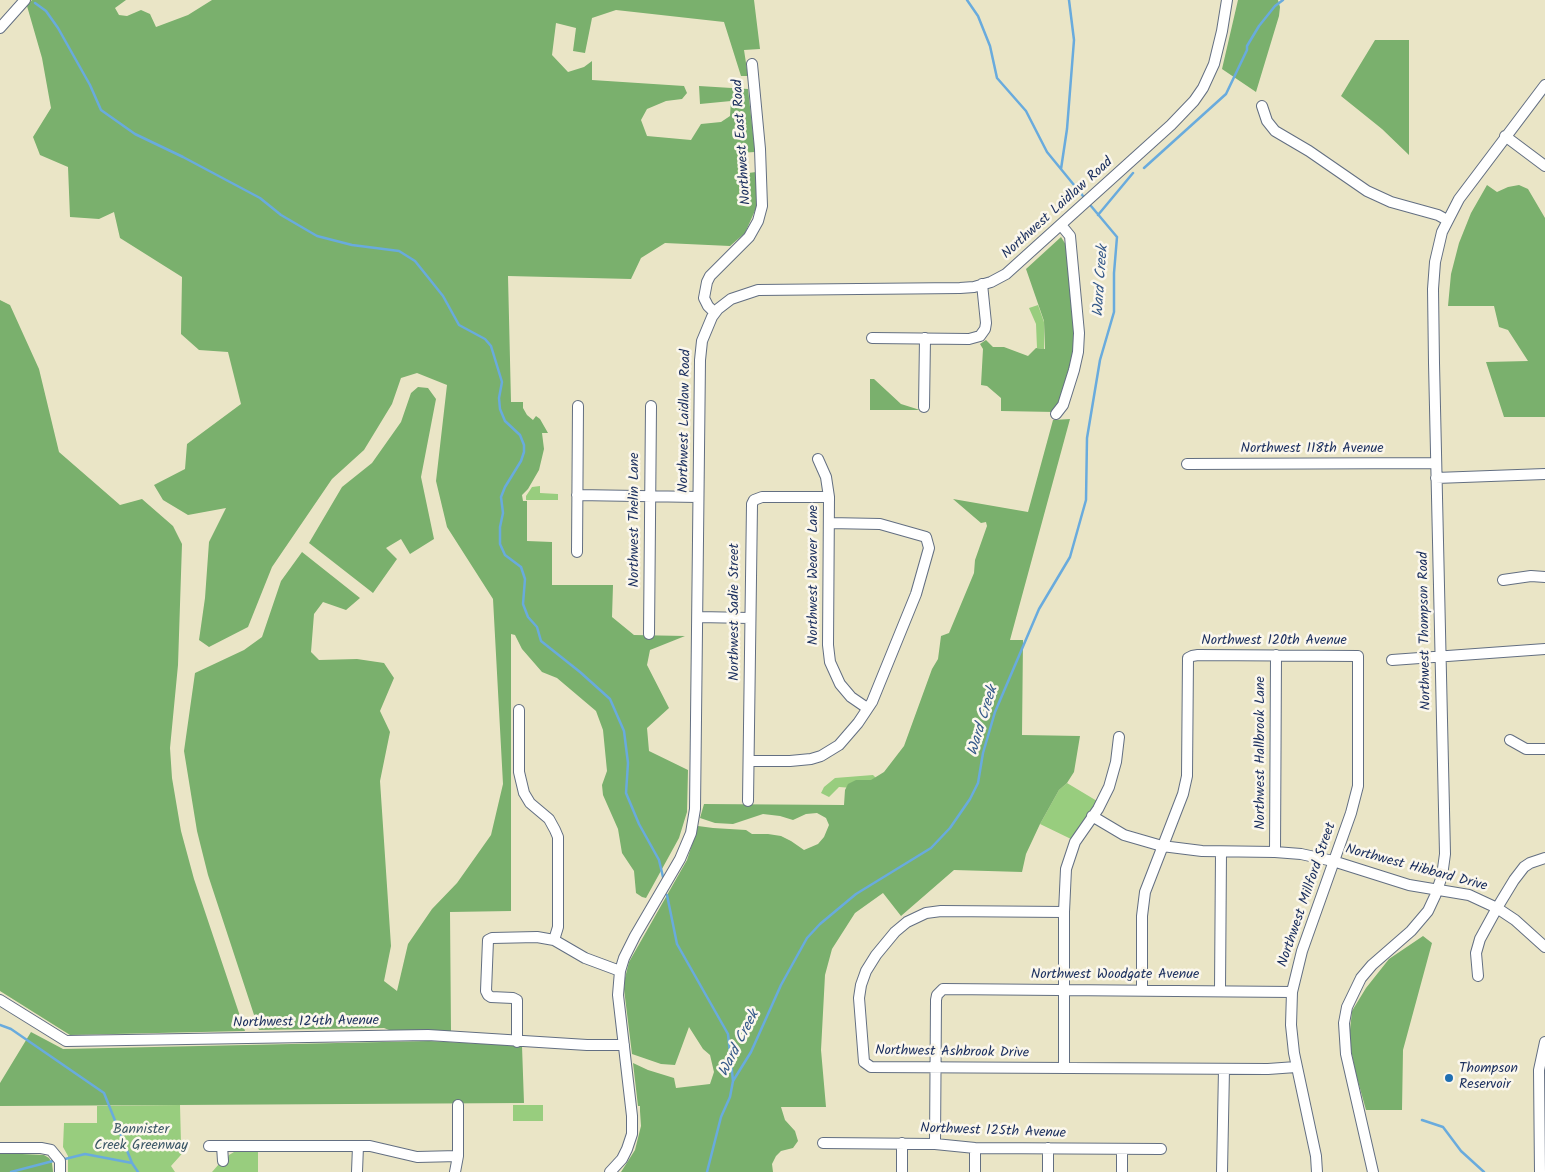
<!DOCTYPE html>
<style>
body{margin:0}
canvas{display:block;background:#eae5c6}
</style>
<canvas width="1545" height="1172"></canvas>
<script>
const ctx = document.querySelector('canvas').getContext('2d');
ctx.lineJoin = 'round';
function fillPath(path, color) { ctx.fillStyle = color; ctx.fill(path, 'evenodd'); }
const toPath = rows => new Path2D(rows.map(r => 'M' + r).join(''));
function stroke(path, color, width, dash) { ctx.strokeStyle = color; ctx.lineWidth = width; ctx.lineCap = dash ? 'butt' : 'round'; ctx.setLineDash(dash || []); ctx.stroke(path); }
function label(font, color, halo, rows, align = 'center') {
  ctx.font = font + ' Kalam,sans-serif'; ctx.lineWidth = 5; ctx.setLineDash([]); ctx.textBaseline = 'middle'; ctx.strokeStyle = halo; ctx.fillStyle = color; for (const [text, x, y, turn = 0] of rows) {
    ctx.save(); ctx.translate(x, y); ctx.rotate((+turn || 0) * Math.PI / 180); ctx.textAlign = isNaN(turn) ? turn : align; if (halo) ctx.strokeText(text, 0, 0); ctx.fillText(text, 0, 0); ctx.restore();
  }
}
fillPath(toPath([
 [1038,305,1044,322,1044,349,1037,348,1036,324,1029,308],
 [540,486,540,493,558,494,558,500,526,500,526,496,532,487],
 [873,775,877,779,853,788,839,787,829,797,821,793,824,787,835,778],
 [1067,783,1097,801,1071,839,1040,824,1059,790],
 [180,1105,181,1143,188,1147,171,1166,175,1172,68,1172,68,1156,63,1147,64,1123,97,1123,97,1106],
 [543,1105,543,1121,513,1121,513,1105],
 [234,1152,258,1152,258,1172,212,1172,219,1164,226,1163,229,1155]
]), '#98cd7e');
fillPath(toPath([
 [32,0,126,0,115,8,119,15,127,16,141,10,150,14,156,27,188,15,212,0,754,0,760,49,744,50,748,76,741,76,724,22,616,10,592,18,585,53,573,51,576,28,556,23,552,55,568,72,584,67,592,61,592,80,684,86,687,93,682,99,666,101,647,109,641,120,647,136,691,140,701,124,721,122,730,116,731,101,700,104,699,86,748,89,755,152,738,153,741,174,756,172,757,206,745,233,730,246,665,243,641,258,631,279,508,276,511,402,523,402,523,408,527,415,533,420,536,416,540,419,548,433,542,433,544,449,539,470,528,489,522,495,523,501,527,501,527,541,552,542,552,585,613,585,612,617,634,635,685,636,650,650,647,665,669,708,647,728,649,751,688,770,687,812,679,838,646,898,642,897,636,893,634,871,622,853,618,829,603,795,602,785,607,771,603,730,596,711,557,678,542,672,522,649,515,635,511,634,511,911,450,912,451,1032,394,1032,384,1028,259,1030,208,875,197,831,184,751,195,673,244,650,262,637,281,581,302,552,360,598,346,610,323,602,314,614,311,652,319,660,357,659,384,663,394,678,380,711,390,732,380,781,391,946,384,981,397,991,408,944,432,909,457,883,491,835,503,784,493,599,447,527,436,481,447,385,417,373,401,378,392,404,364,450,332,479,272,567,248,627,209,647,199,640,205,598,209,542,226,508,188,515,163,500,154,485,185,469,187,444,241,404,228,352,199,350,181,334,182,277,120,238,114,212,99,219,70,217,68,167,40,155,33,137,51,108,42,58,27,6],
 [1238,0,1278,0,1280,7,1279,16,1256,92,1222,69],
 [1375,40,1409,40,1409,155,1382,129,1341,96],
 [1487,185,1497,192,1508,187,1519,185,1528,189,1545,218,1545,417,1504,417,1486,362,1528,361,1508,330,1499,327,1494,306,1448,306,1451,274,1459,243,1471,213],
 [1061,237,1066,245,1077,320,1074,364,1055,412,1001,411,1001,398,987,386,981,385,983,349,980,344,986,340,993,347,1004,347,1028,356,1036,348,1045,349,1044,321,1026,269],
 [0,300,10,305,39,369,59,452,120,505,142,499,173,526,182,544,178,665,170,748,172,778,181,831,194,879,245,1031,70,1035,0,991],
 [870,379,874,379,901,404,920,410,870,410],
 [418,387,428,388,436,399,421,477,434,539,410,554,401,539,386,548,397,559,373,593,309,543,342,487,372,463,401,422,411,393],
 [1070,419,1010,640,1023,640,1022,735,1080,736,1074,772,1067,783,1059,790,1040,824,1026,854,1022,872,954,870,901,916,883,893,855,913,832,949,825,975,821,1050,826,1107,781,1107,785,1120,795,1131,798,1141,793,1148,781,1151,776,1156,772,1164,773,1172,621,1172,635,1150,641,1126,640,1111,640,1106,638,1106,633,1063,648,1070,674,1078,676,1088,710,1084,714,1072,710,1055,703,1049,689,1027,675,1065,661,1064,632,1054,624,989,625,978,629,962,687,860,698,826,713,828,746,830,752,834,768,834,781,836,791,841,804,850,818,844,824,837,829,825,826,818,817,813,806,814,793,820,780,816,763,814,733,824,715,823,700,818,704,804,844,805,845,790,848,784,856,780,871,780,884,772,904,746,932,669,938,659,941,636,949,633,974,573,975,560,987,526,986,522,981,523,953,499,1028,512,1053,420],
 [1423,936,1432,943,1403,1050,1402,1110,1366,1110,1356,1074,1349,1040,1352,1011,1366,988,1389,959],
 [31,1032,63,1049,429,1041,522,1046,524,1103,0,1106,0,1083],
 [0,1153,44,1155,49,1158,52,1163,53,1172,0,1172]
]), '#7ab06d');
stroke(toPath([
 [967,0,978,16,990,46,997,78,1026,111,1047,152,1083,196],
 [35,3,46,11,58,28,90,85,101,110,135,134,183,157,260,198,281,215,317,236,352,245,399,251,415,261,443,296,459,325,485,339,491,346,502,382,499,398,500,409,505,421,520,435,524,445,524,452,521,461,505,487,501,497,503,513,500,527,500,544,505,555,521,567,525,579,523,604,528,617,537,627,541,641,580,672,610,699,624,731,628,763,626,793,639,824,659,860,663,877],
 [1144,168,1226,94,1247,50,1247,46,1259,26,1275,6,1283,0],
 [1061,169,1067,129,1074,40,1069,0],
 [1098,215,1133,173],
 [667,895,677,944,728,1034,733,1081],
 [0,1025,11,1029,104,1093,132,1163,138,1172],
 [1422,1120,1443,1127,1461,1151,1484,1172],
 [65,1159,85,1154,132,1163],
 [11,1172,53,1161],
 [707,1172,721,1117,730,1097,733,1081,751,1052,781,985,807,938,820,924,856,894,931,848,950,828,970,799,978,783,983,753,995,712,1039,609,1070,557,1086,500,1087,438,1100,360,1114,312,1114,273,1117,237,1091,206]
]), '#69abdd', 2.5);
const minor = toPath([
 [0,28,25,0],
 [1262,106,1267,121,1275,131,1309,151,1367,191,1391,202,1438,215,1447,220],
 [1505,136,1545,166],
 [715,313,708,306,704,298,707,282,710,276,749,237,758,221,762,206,760,149,752,64],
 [872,338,969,339,980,336,985,329,986,323,982,284],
 [924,407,925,338],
 [1056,414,1063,405,1074,370,1078,352,1079,333,1070,236,1061,225],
 [818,459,826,477,829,497,828,645,830,662,840,684,851,697,867,708],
 [1187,464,1436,463],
 [1436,478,1545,474],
 [577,495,698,497],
 [577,552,578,406],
 [1503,580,1531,576,1545,577],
 [698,617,750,618],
 [649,634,651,406],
 [1392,660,1545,649],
 [519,710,519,772,524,793,530,803,549,819,555,830,558,837,558,927,554,940],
 [1510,740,1526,749,1545,749],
 [749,761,790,761,811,759,821,756,839,745,858,723,872,702,916,594,929,548,926,537,880,524,829,523],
 [748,801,752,504,754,500,762,497,829,497],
 [1092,816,1124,835,1162,846,1202,851,1275,852,1301,854,1333,861,1409,885,1469,895,1497,908,1515,920,1545,947],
 [1275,852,1276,655],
 [1064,912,941,911,926,913,907,922,895,932,876,955,866,971,861,985,859,998,864,1062,871,1067,1268,1069,1296,1067],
 [1478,976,1476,953,1480,939,1497,908,1514,880,1524,867,1530,863,1545,858],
 [1142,990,1142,916,1145,892,1183,794,1187,776,1188,658,1192,656,1198,655,1358,656,1358,786,1351,813,1302,951,1292,992,1291,1025,1294,1053,1316,1156,1317,1172],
 [1220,990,1221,852],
 [0,1000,66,1041,428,1035,587,1045,624,1045],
 [517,1042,517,1000,513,998,491,997,488,995,486,991,488,940,492,938,537,937,554,940,585,958,620,971],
 [1064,1068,1064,912,1066,869,1075,842,1098,809,1109,787,1116,762,1119,737],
 [823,1143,935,1144,975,1148,1161,1149],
 [935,1144,936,1000,937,995,943,989,1292,992],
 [209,1146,370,1146,417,1157,458,1156],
 [222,1146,223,1161],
 [0,1148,41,1148,51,1150,60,1161,60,1172],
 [1122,1149,1122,1172],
 [357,1172,358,1146],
 [455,1172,458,1156,458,1105],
 [610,1172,622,1159,627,1149,632,1134,632,1116,618,995,620,971,624,958,635,936,680,859,691,833,695,809,700,360,702,341,712,317,718,309,731,299,758,290,960,288,974,287,991,282,1006,274,1171,125,1194,101,1203,88,1214,64,1222,31,1227,0],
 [902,1172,902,1143],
 [975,1172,975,1148],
 [1048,1172,1048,1148],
 [1222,1172,1224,1069],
 [1373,1172,1346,1054,1344,1023,1347,1007,1361,978,1372,965,1411,931,1428,911,1435,896,1442,876,1445,854,1434,363,1433,289,1435,262,1442,232,1459,199,1545,85],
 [1540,1172,1539,1070,1545,1042]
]);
stroke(minor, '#636f82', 12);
stroke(minor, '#fff', 10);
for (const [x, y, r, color] of [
 [1449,1078,5,"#1f6fb2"]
]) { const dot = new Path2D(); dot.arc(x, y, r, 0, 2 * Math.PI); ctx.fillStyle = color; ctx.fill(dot); stroke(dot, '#fbf7ec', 2); }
label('14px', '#1b2f5e', '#fbf7ec', [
 ["Northwest East Road",743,142,-94],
 ["Northwest Laidlaw Road",1058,209,-42],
 ["Northwest Laidlaw Road",686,421,-89],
 ["Northwest 118th Avenue",1312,450],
 ["Northwest Thelin Lane",636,520,-90],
 ["Northwest Weaver Lane",815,575,-90],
 ["Northwest Sadie Street",736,612,-90],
 ["Northwest Thompson Road",1426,631,-91],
 ["Northwest 120th Avenue",1274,642],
 ["Northwest Hallbrook Lane",1262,753,-90],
 ["Northwest Hibbard Drive",1416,869,15],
 ["Northwest Millford Street",1308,895,-71],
 ["Northwest Woodgate Avenue",1115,976],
 ["Northwest 124th Avenue",306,1023,-1],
 ["Northwest Ashbrook Drive",952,1053,1],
 ["Northwest 125th Avenue",993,1132,2]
]);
label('14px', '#1b2f5e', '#fbf7ec', [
 ["Thompson",1459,1070],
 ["Reservoir",1459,1086]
], 'left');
label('14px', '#3a5666', '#fbf7ec', [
 ["Bannister",141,1131],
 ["Creek Greenway",141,1147]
]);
label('italic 15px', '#365a8a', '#fbf7ec', [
 ["Ward Creek",1102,281,-86],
 ["Ward Creek",984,721,-73],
 ["Ward Creek",740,1044,-63]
]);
</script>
